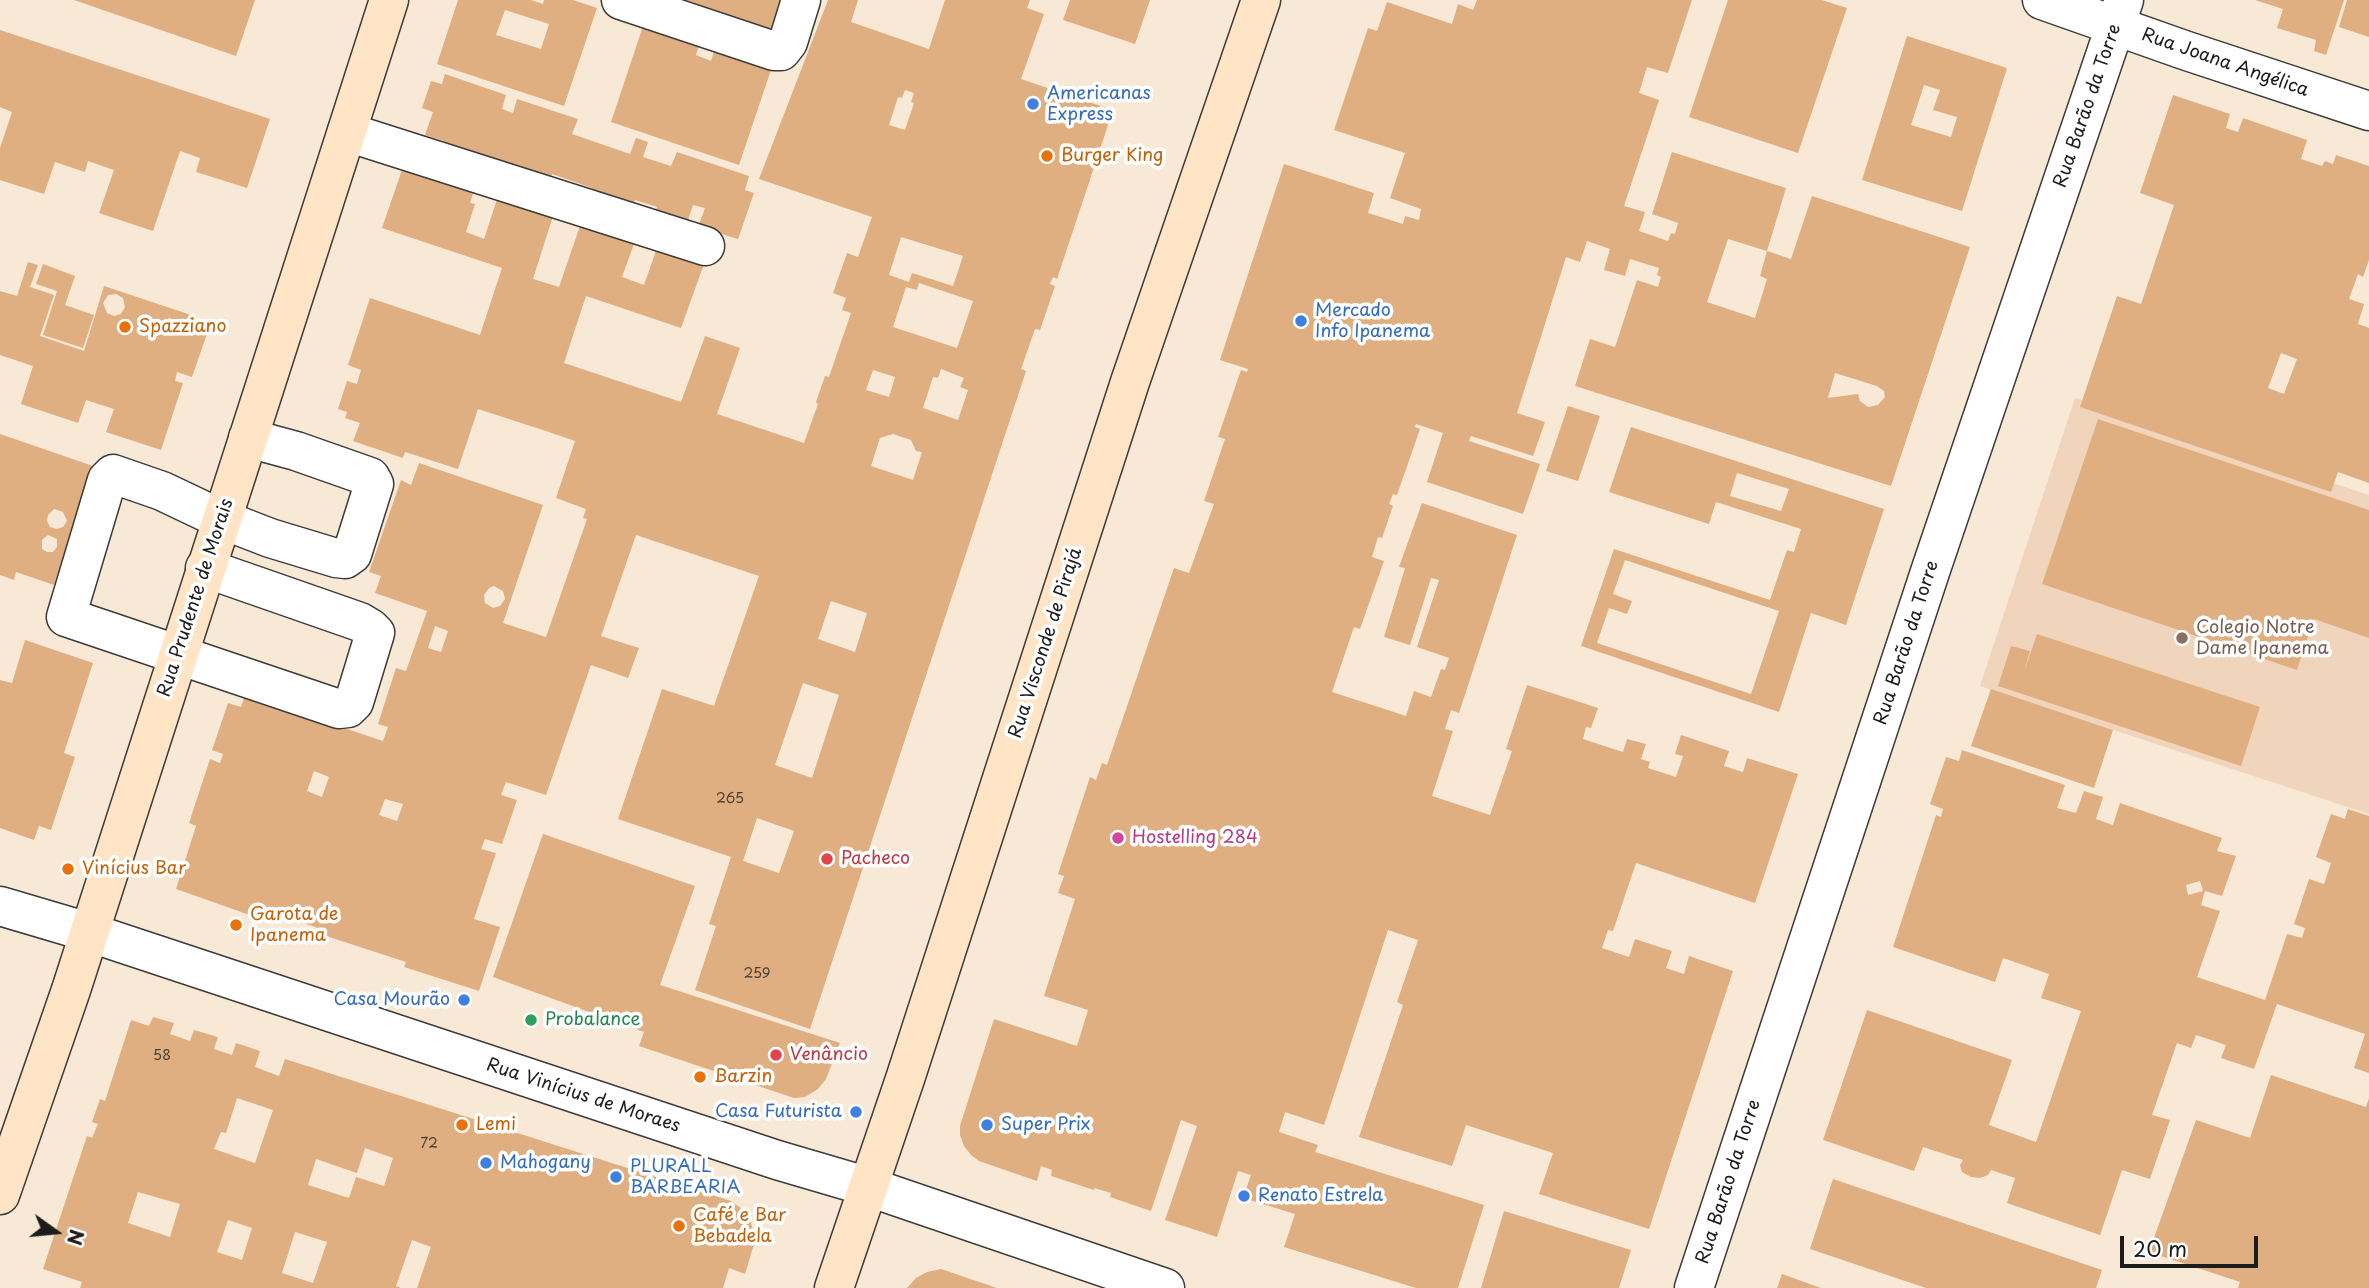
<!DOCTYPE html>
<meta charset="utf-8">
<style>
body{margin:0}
#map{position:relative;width:2369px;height:1288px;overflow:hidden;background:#f8e9d7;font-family:"Playpen Sans",sans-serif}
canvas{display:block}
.north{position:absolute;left:21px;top:1197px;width:70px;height:70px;-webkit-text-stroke:5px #fff;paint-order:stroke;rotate:105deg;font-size:19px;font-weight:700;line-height:28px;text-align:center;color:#1c1c1c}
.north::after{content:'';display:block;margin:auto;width:24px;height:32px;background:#1c1c1c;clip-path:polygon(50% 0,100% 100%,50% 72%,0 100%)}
.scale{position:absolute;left:2120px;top:1236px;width:138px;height:32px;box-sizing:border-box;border:4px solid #1c1c1c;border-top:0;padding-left:9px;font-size:21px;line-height:24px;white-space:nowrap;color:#1c1c1c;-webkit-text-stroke:5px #fff;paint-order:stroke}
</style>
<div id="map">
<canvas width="2369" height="1288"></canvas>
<div class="north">N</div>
<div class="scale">20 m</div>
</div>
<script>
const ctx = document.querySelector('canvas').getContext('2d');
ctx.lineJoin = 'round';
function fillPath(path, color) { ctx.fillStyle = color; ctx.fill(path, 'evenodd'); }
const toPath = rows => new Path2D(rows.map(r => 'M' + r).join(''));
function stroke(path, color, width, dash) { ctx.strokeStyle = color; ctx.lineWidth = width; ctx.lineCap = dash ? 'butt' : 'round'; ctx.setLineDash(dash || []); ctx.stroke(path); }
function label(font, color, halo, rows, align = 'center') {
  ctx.font = font + ' "Playpen Sans",sans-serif'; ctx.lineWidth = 7; ctx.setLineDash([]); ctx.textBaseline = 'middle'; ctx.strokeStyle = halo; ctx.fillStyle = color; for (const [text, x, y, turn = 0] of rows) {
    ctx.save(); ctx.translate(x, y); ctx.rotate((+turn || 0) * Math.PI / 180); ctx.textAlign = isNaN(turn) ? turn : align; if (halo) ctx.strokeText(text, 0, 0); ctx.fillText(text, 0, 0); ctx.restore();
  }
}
fillPath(toPath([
 [2075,398,2369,495,2369,814,1980,686]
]), '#f0d5bc');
fillPath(toPath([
 [74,0,255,0,236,56],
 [458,0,531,0,543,4,544,0,573,0,597,8,564,106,437,64],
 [505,10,549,24,541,49,496,35],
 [676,0,786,0,773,42],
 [828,0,858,0,851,22,929,49,945,0,1030,0,1027,8,1044,14,1021,79,1113,110,1057,279,1053,277,1050,284,1055,286,1040,330,1035,329,1021,369,1026,371,810,1029,695,990,716,926,709,924,731,857,618,819,662,689,714,706,759,576,636,535,601,636,639,648,628,678,591,665,546,795,506,782,501,795,517,800,502,844,485,839,481,849,496,853,474,919,500,927,479,991,404,967,406,962,317,933,318,928,265,909,261,919,176,889,196,826,189,823,210,759,220,763,223,754,212,750,228,703,241,707,245,695,383,741,388,727,378,724,396,668,406,671,427,611,375,593,381,576,369,572,401,480,411,485,419,463,543,505,503,623,546,637,587,519,583,518,586,509,556,498,575,441,549,432,478,409,458,469,405,452,403,458,353,441,360,423,345,418,347,412,338,409,347,381,357,384,361,370,348,365,370,298,480,335,502,268,382,228,404,164,475,187,470,203,475,204,466,232,484,239,498,196,554,213,533,279,559,287,581,223,635,241,622,277,644,285,657,248,704,264,681,328,586,296,564,363,681,402,705,336,740,348,717,414,804,443,818,404,816,402,825,376,829,377,851,313,842,310,846,298,833,293,847,253,858,257,872,217,759,179],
 [905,90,914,93,911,102,914,103,905,130,889,125,898,97,902,98],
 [901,237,963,256,953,286,912,273,909,282,889,275],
 [919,283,973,301,957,348,893,327,906,287,917,290],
 [941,369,964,378,960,387,968,390,958,420,923,408,933,377,938,378],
 [873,370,895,377,889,397,866,390],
 [893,434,911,440,916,451,922,452,913,480,871,466,880,438],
 [494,586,503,591,505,599,500,606,493,608,485,603,484,595,489,588],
 [831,601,867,613,855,652,818,639],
 [435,626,448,631,441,652,428,648],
 [803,683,839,695,812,778,775,765],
 [314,771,329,777,322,797,307,791],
 [385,799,403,804,397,821,379,815],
 [757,818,794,831,779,873,743,861],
 [1070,0,1150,0,1135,44,1063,20],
 [1477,0,1692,0,1668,73,1647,67,1639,93,1659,100,1624,206,1645,212,1639,231,1668,241,1671,233,1675,234,1678,223,1652,214,1672,152,1786,188,1767,251,1728,239,1707,302,1755,318,1767,279,1760,276,1767,251,1791,259,1812,196,1970,247,1891,486,1575,386,1590,339,1615,347,1637,280,1658,287,1661,277,1657,275,1659,268,1630,259,1625,276,1604,270,1610,249,1587,241,1580,262,1566,257,1517,413,1545,422,1533,456,1471,436,1469,441,1540,464,1523,514,1427,482,1443,433,1416,424,1415,427,1420,429,1397,495,1393,494,1389,504,1393,506,1382,538,1378,537,1372,557,1384,561,1360,629,1354,627,1332,692,1406,716,1414,691,1431,697,1441,669,1445,670,1449,658,1417,647,1439,580,1431,578,1410,645,1384,637,1405,568,1399,567,1422,503,1517,535,1459,713,1451,710,1445,729,1453,731,1432,796,1490,815,1512,751,1506,749,1527,685,1598,708,1591,728,1586,727,1583,739,1623,752,1627,739,1646,744,1641,759,1650,762,1648,768,1676,777,1683,756,1675,754,1681,735,1729,751,1724,766,1743,772,1747,758,1798,774,1755,903,1636,863,1613,931,1608,930,1602,948,1629,957,1635,939,1672,951,1666,968,1684,974,1689,956,1733,971,1649,1229,1539,1194,1553,1153,1466,1125,1452,1166,1359,1137,1403,1005,1397,1002,1418,940,1388,930,1324,1125,1285,1112,1279,1132,1318,1145,1315,1152,1484,1205,1458,1288,1416,1288,1284,1247,1295,1214,1243,1198,1251,1175,1238,1171,1217,1237,1165,1220,1197,1126,1181,1120,1151,1211,1110,1197,1111,1193,1094,1188,1094,1190,1051,1176,1052,1170,1041,1166,1037,1181,979,1161,971,1155,964,1146,960,1135,960,1126,994,1019,1077,1046,1088,1010,1044,996,1075,899,1058,893,1064,876,1058,874,1090,777,1096,780,1102,763,1107,765,1174,568,1189,573,1214,504,1204,501,1225,439,1218,437,1241,370,1247,372,1248,369,1220,360,1284,164,1374,193,1368,213,1403,224,1405,216,1419,220,1421,209,1390,198,1405,153,1334,130,1368,28,1377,31,1387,2,1452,24,1458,4,1473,10],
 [1835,373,1877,386,1884,391,1885,397,1878,405,1868,407,1860,401,1858,394,1828,398],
 [1728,0,1822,0,1847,8,1798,153,1689,117],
 [2255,0,2344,0,2326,55,2314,51,2316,40,2277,28,2283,9],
 [2347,0,2369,0,2369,37,2339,27],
 [644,23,700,42,696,55,711,61,715,48,772,67,739,165,611,122],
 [0,30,270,119,247,188,196,172,200,158,180,151,153,231,99,213,114,170,88,161,85,172,55,162,44,194,0,180,0,148,12,112,0,107],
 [1907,36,2007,68,1962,211,1862,180],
 [1924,85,1940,90,1933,110,1957,117,1951,137,1911,125],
 [445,74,506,95,502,109,513,113,517,99,578,119,572,134,630,154,636,138,648,142,643,157,671,166,677,152,749,176,745,190,754,193,738,239,698,227,705,208,693,205,687,223,655,212,657,207,635,200,631,211,589,196,592,188,552,174,549,183,484,162,486,156,470,150,469,156,442,147,444,141,425,135,433,112,422,108,431,81,442,84],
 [2173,95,2230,114,2226,128,2238,132,2243,118,2307,140,2301,159,2322,166,2325,161,2333,164,2336,155,2369,166,2369,260,2363,277,2358,274,2349,299,2364,304,2358,324,2369,328,2369,483,2338,472,2331,492,2080,407,2117,296,2141,304,2174,205,2140,193],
 [2281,353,2297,359,2284,394,2268,388],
 [28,262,38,265,30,287,54,295,40,336,84,351,104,286,197,317,194,327,208,331,192,377,177,372,175,381,183,383,161,450,106,432,114,409,86,400,78,423,21,404,33,366,0,355,0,291,17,296],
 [116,294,123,298,125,307,121,314,114,316,107,313,103,303,108,295],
 [43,264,75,276,65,305,94,315,83,348,43,335,57,291,36,284],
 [1568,406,1600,416,1578,481,1546,471],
 [2098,419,2369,510,2369,638,2314,619,2297,670,2042,584],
 [1631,427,1884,509,1846,625,1811,613,1779,712,1581,646,1614,549,1770,600,1787,550,1794,552,1801,529,1716,502,1709,524,1609,492],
 [1737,473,1789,489,1781,511,1730,496],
 [1625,560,1779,611,1751,694,1597,643,1609,608,1627,614,1632,601,1613,594],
 [0,434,93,466,54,585,16,572,14,580,0,575],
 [54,509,63,512,67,521,63,527,57,529,50,527,47,521,48,515],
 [48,535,57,539,57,547,53,552,47,552,42,549,42,540],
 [2037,634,2260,707,2241,766,1998,686,2011,646,2030,651,2024,672],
 [25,640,93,663,64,753,75,757,51,830,39,826,34,840,0,828,0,680,12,683],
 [1991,689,2113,730,2094,788,1971,746],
 [1962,750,2065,785,2057,808,2076,813,2084,791,2103,797,2096,819,2113,825,2120,803,2222,838,2217,851,2236,856,2222,896,2205,891,2201,905,2220,911,2197,977,2265,1000,2287,934,2302,938,2305,928,2294,924,2309,879,2324,884,2331,863,2316,857,2331,814,2345,819,2348,809,2369,816,2369,1073,2354,1068,2365,1034,2277,1004,2254,1069,2221,1058,2226,1045,2196,1035,2191,1048,2177,1043,2152,1115,2170,1120,2150,1179,2122,1170,2100,1235,2007,1203,2015,1178,1991,1170,1988,1175,1980,1178,1971,1177,1962,1172,1960,1165,1963,1160,1923,1147,1914,1171,1823,1140,1867,1010,2012,1060,1989,1125,2036,1142,2081,1011,2041,998,2049,974,2003,958,1995,982,1893,947,1936,815,1941,817,1943,809,1930,804,1946,757,1959,761],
 [2200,881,2203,891,2188,895,2186,885],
 [543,834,695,886,660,985,840,1043,826,1079,818,1089,805,1097,794,1098,639,1046,644,1032,493,977],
 [153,1017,174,1023,170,1034,190,1041,194,1030,218,1037,214,1049,232,1055,236,1043,260,1051,255,1067,279,1076,285,1059,731,1201,741,1208,750,1220,754,1233,755,1241,745,1274,729,1268,723,1288,417,1288,431,1247,412,1240,396,1286,401,1288,80,1288,82,1282,43,1269,87,1136,92,1138,98,1124,92,1122,100,1099,105,1101,131,1020,149,1026],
 [237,1098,273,1110,255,1163,214,1149,221,1132,226,1133],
 [365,1148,393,1158,384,1186,356,1177,349,1198,308,1185,316,1159,357,1173],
 [138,1192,180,1204,170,1237,128,1223],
 [228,1220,252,1228,242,1260,217,1252],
 [295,1232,327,1242,313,1283,282,1273],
 [2271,1075,2366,1107,2369,1098,2369,1288,2238,1288,2240,1282,2149,1252,2196,1120,2250,1138],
 [1833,1179,2102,1270,2096,1288,1926,1288,1810,1249],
 [1504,1211,1631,1250,1619,1288,1481,1288],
 [941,1269,997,1288,907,1288,916,1278,927,1272],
 [1782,1274,1821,1288,1777,1288]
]), '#dfaf81');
const minor = toPath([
 [621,0,774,51,781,51,788,42,801,0],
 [2042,0,2187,51,2369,111],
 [347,132,705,246],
 [205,568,360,622,370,628,375,633,354,702,348,708,339,709,66,617,107,480,113,474,162,491,221,519,270,538,336,558,345,559,352,554,374,484,370,477,296,451,248,438],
 [0,906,88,932,777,1160,869,1187,1165,1288],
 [1694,1288,1931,569,2124,0]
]);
const secondary = toPath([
 [0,1195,71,990,389,0],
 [834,1288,906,1076,1130,382,1261,0]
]);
stroke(minor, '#3d3b38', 41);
stroke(secondary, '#3d3b38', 41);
stroke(minor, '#fff', 38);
stroke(secondary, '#ffe4c6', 38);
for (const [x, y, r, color] of [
 [1033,104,7,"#3f7fe0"],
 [1047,156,7,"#e8710a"],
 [1301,321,7,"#3f7fe0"],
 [125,327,7,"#e8710a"],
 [2182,638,7,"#8d6e63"],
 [1118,838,7,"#d1479c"],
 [827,859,7,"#e0444e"],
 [68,869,7,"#e8710a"],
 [236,925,7,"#e8710a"],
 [464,1000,7,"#3f7fe0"],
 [531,1020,7,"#2e9e5b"],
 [776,1055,7,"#e0444e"],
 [700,1077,7,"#e8710a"],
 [856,1112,7,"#3f7fe0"],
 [462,1125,7,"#e8710a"],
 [987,1125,7,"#3f7fe0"],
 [486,1163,7,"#3f7fe0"],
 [616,1177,7,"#3f7fe0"],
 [1244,1196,7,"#3f7fe0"],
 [679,1226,7,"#e8710a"]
]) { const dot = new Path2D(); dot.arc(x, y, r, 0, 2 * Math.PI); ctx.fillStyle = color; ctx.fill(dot); stroke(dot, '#fff', 2.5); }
label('14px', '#4d4135', null, [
 ["265",730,799],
 ["259",757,974],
 ["58",162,1056],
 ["72",429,1144]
]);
label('18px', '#1c1c1c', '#fff', [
 ["Rua Joana Angélica",2225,63,19],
 ["Rua Barão da Torre",2088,106,-71],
 ["Rua Prudente de Morais",196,598,-72],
 ["Rua Visconde de Pirajá",1046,643,-72],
 ["Rua Barão da Torre",1907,643,-72],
 ["Rua Vinícius de Moraes",583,1096,18],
 ["Rua Barão da Torre",1729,1182,-72]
]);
label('18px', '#366cbe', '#fff', [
 ["Americanas",1047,94],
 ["Express",1047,115],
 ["Mercado",1315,311],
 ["Info Ipanema",1315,332],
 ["Casa Mourão",450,1000,"right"],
 ["Casa Futurista",842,1112,"right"],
 ["Super Prix",1001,1125],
 ["Mahogany",500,1163],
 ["PLURALL",630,1167],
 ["BARBEARIA",630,1188],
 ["Renato Estrela",1258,1196]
], 'left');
label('18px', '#c56008', '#fff', [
 ["Burger King",1061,156],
 ["Spazziano",139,327],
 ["Vinícius Bar",82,869],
 ["Garota de",250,915],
 ["Ipanema",250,936],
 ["Barzin",714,1077],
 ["Lemi",476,1125],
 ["Café e Bar",693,1216],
 ["Bebadela",693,1237]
], 'left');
label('18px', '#785e54', '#fff', [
 ["Colegio Notre",2196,628],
 ["Dame Ipanema",2196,649]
], 'left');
label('18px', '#b23c85', '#fff', [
 ["Hostelling 284",1132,838]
], 'left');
label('18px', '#be3a42', '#fff', [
 ["Pacheco",841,859],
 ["Venâncio",790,1055]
], 'left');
label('18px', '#27864d', '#fff', [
 ["Probalance",545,1020]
], 'left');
</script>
